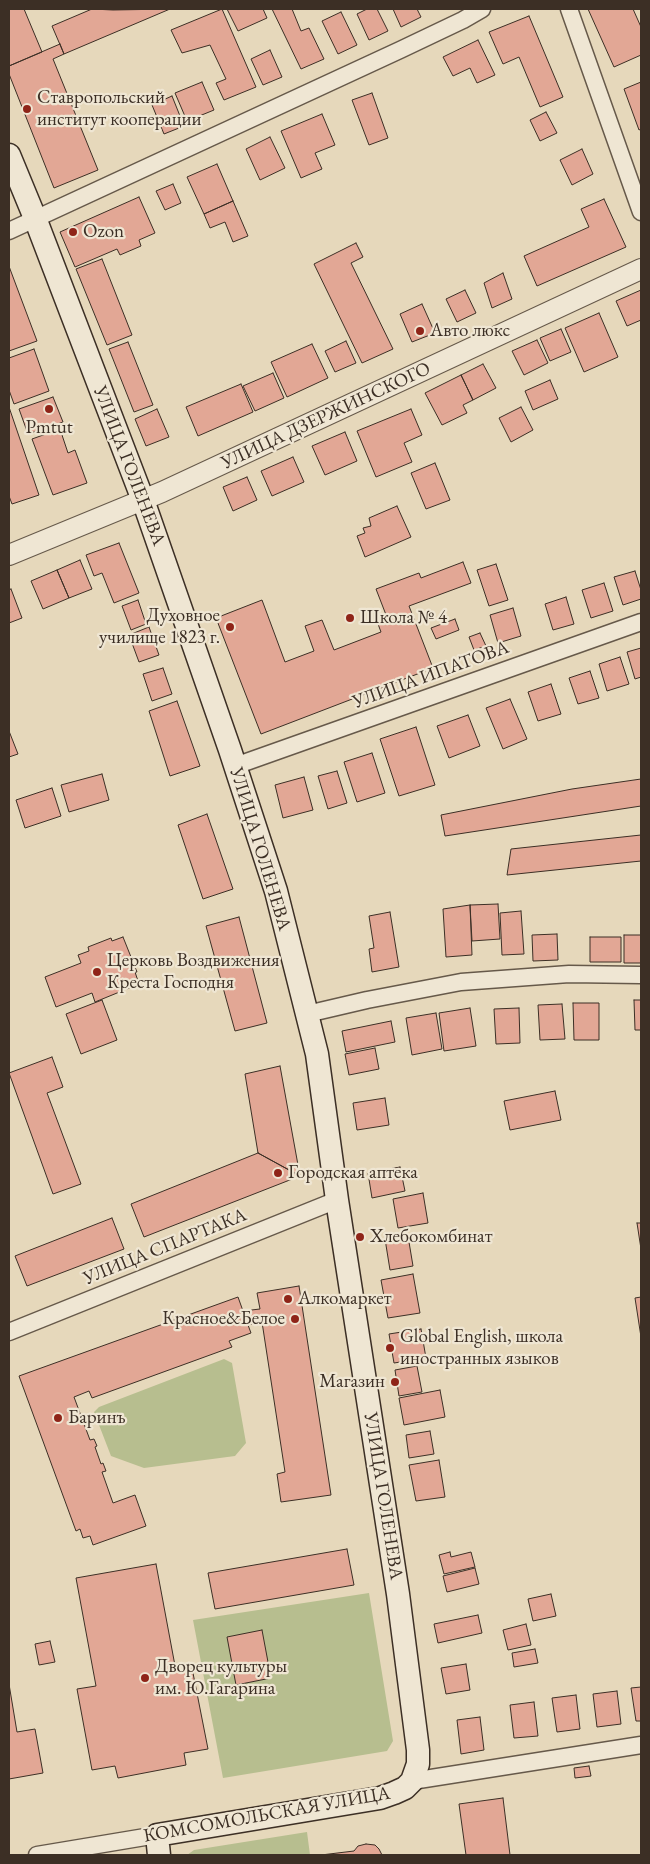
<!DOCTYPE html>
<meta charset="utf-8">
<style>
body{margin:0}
#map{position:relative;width:650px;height:1864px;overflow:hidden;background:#e6d8bb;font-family:"EB Garamond",serif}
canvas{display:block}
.frame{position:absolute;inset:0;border:10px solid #3c2f25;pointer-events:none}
</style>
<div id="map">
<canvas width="650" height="1864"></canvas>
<div class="frame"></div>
</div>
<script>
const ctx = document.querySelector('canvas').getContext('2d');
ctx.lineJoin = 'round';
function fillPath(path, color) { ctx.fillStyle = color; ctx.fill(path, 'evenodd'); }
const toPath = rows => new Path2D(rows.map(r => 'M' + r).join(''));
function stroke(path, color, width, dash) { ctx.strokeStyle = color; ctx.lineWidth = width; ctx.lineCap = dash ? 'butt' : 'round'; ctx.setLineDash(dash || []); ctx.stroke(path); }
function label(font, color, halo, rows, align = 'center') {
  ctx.font = font + ' "EB Garamond",serif'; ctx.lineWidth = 4.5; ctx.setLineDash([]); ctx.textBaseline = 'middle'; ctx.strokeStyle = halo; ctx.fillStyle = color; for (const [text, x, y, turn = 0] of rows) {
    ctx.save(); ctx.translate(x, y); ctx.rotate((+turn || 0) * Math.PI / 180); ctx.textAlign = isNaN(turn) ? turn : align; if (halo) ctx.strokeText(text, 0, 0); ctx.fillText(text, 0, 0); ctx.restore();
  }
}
fillPath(toPath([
 [224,1359,232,1363,246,1443,235,1456,144,1468,111,1456,94,1412,99,1407],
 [369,1593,393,1741,387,1751,223,1778,193,1620],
 [307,1832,310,1855,187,1855,194,1850]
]), '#b7be8f');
const building = toPath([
 [9,9,24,9,42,52,9,66,9,9],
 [92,9,113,10,170,9,64,54,52,26,92,9],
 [222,9,256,87,224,100,216,83,226,79,210,45,182,53,171,30,222,9],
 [227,9,263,9,267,18,238,31,227,9],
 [272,9,292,9,301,31,309,28,324,59,301,69,272,9],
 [367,9,377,9,388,31,369,40,357,14,367,9],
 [393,9,417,9,421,17,401,27,393,9],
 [588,9,633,9,641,27,641,55,614,67,588,9],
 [341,12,357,45,338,54,322,21,341,12],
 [529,16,563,97,540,107,519,57,503,64,489,32,529,16],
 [478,40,495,75,477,83,470,68,453,76,443,57,478,40],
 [60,44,64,54,53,59,98,170,54,188,9,74,9,66,60,44],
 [270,50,282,77,263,85,251,59,270,50],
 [202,82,214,110,187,121,175,93,202,82],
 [641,82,641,129,639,130,624,89,641,82],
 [372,93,388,138,369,145,352,100,372,93],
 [172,96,184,126,164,134,152,105,172,96],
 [546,112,557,133,540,141,530,120,546,112],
 [322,114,335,145,315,153,322,169,301,178,281,131,322,114],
 [270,137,285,168,260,180,246,149,270,137],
 [582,149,593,174,572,185,560,160,582,149],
 [217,164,233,201,204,214,187,177,217,164],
 [173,184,181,203,165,210,156,191,173,184],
 [139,197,155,233,139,240,141,246,120,255,117,249,75,267,60,232,139,197],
 [604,199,626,247,537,286,524,256,589,227,581,209,604,199],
 [233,201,248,236,233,242,225,222,210,228,204,214,233,201],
 [356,243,363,257,351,263,393,349,362,363,314,264,356,243],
 [102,259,132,335,107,345,76,269,102,259],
 [10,269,37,341,9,351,9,270,10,269],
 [503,273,512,299,492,308,484,283,503,273],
 [465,290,476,313,457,322,446,299,465,290],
 [641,290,641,320,627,326,616,301,641,290],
 [422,304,435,333,412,342,400,314,422,304],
 [599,313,618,357,584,372,565,328,599,313],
 [561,329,571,352,550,361,540,338,561,329],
 [537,340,548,363,524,375,512,351,537,340],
 [346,341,356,363,335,372,325,351,346,341],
 [128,342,153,405,134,412,109,349,128,342],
 [312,344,328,378,287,397,271,362,312,344],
 [34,349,49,391,14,404,9,390,9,358,34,349],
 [483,364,496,388,473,400,461,375,483,364],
 [273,373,284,398,255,411,243,386,273,373],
 [461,375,473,400,463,405,467,413,442,425,425,393,461,375],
 [550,380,558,399,533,410,525,391,550,380],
 [241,384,253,412,198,436,186,407,241,384],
 [53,397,63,422,28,434,19,409,53,397],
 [521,407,533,430,511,442,499,418,521,407],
 [157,409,169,437,146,446,135,419,157,409],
 [411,409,422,435,404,443,412,462,376,477,357,431,411,409],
 [10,410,39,495,12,504,9,496,9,411,10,410],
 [60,429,68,453,75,450,87,483,53,495,32,439,60,429],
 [345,432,357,461,325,475,312,446,345,432],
 [293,457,304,482,272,496,261,471,293,457],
 [435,463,450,500,426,509,411,473,435,463],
 [247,477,257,500,233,511,223,487,247,477],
 [397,506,411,537,365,557,357,536,365,533,363,528,371,526,369,518,397,506],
 [119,543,139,593,114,603,102,573,94,576,86,555,119,543],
 [80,560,92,589,69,598,57,570,80,560],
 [463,562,471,583,409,606,433,668,261,734,216,618,262,600,285,662,314,651,305,626,322,620,334,650,381,632,378,624,388,620,376,589,419,573,421,578,463,562],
 [496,564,508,600,489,606,477,570,496,564],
 [57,570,69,598,43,609,31,581,57,570],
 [635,571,641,590,641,599,623,605,614,577,635,571],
 [604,583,613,611,591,618,582,590,604,583],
 [11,589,22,618,9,623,9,590,11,589],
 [566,597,574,624,553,630,545,604,566,597],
 [138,600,146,624,131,630,122,606,138,600],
 [513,608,521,636,498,643,490,615,513,608],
 [455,619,459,630,436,639,431,628,455,619],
 [149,627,159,655,139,662,129,635,149,627],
 [480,633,486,646,474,650,469,637,480,633],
 [641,648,641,677,635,679,627,652,641,648],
 [620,657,629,684,607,691,599,664,620,657],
 [163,668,172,694,152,701,143,674,163,668],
 [590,671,599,698,578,704,569,678,590,671],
 [551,684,561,714,538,721,528,692,551,684],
 [510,699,527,739,503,749,486,708,510,699],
 [177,701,200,766,170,776,149,711,177,701],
 [468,715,480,746,449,758,437,726,468,715],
 [416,727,435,785,399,796,380,739,416,727],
 [9,731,18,754,9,757,9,731],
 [372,753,385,793,357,802,344,762,372,753],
 [337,771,347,803,328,809,318,776,337,771],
 [102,774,109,800,69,812,61,785,102,774],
 [304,777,313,810,283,818,275,785,304,777],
 [641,779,641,806,445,836,441,815,572,789,641,779],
 [52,788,61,816,25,828,16,800,52,788],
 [207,814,233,889,203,899,178,825,207,814],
 [641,835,641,861,507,875,511,849,641,835],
 [498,904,500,939,472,941,470,905,498,904],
 [470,905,472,955,446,957,443,909,470,905],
 [521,911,524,954,502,955,500,913,521,911],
 [390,912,399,967,372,972,369,949,374,948,369,916,390,912],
 [239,917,267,1023,235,1031,206,926,239,917],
 [557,934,558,960,533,961,532,935,557,934],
 [624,935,641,935,641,963,624,963,624,935],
 [123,937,137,972,135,972,139,984,95,1002,92,993,56,1007,45,977,81,963,78,955,89,951,88,947,111,938,112,941,123,937],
 [590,937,621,937,621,962,590,962,590,937],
 [102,1000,117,1040,81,1054,66,1014,102,1000],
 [634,1000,641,1000,641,1030,635,1030,634,1000],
 [573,1003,599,1003,599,1040,574,1040,573,1003],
 [562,1004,565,1039,540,1040,538,1005,562,1004],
 [470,1008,476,1046,444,1051,439,1013,470,1008],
 [519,1008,520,1043,496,1044,494,1009,519,1008],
 [436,1013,442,1049,412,1055,406,1018,436,1013],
 [391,1021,395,1042,346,1052,342,1031,391,1021],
 [375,1048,379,1069,349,1075,345,1054,375,1048],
 [52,1057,63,1087,47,1093,81,1184,53,1194,9,1073,52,1057],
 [280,1066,300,1176,258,1153,245,1074,280,1066],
 [555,1091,561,1120,510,1130,504,1101,555,1091],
 [385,1098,389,1125,357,1130,353,1103,385,1098],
 [258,1153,300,1176,144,1237,131,1204,258,1153],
 [400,1167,405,1191,372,1198,368,1173,400,1167],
 [423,1193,428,1223,398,1228,393,1199,423,1193],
 [112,1218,124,1249,27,1286,15,1256,112,1218],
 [637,1223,641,1223,641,1249,637,1223],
 [408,1236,413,1266,390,1270,385,1239,408,1236],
 [413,1274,420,1313,388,1318,381,1280,413,1274],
 [299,1286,331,1495,281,1502,277,1474,285,1472,262,1322,248,1325,251,1333,229,1341,232,1347,92,1398,89,1391,74,1397,90,1440,94,1439,97,1446,95,1447,101,1464,103,1463,106,1471,102,1472,113,1503,135,1495,146,1526,93,1545,90,1536,83,1538,80,1529,76,1531,19,1376,238,1297,243,1311,260,1309,257,1293,299,1286],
 [641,1297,641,1337,635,1298,641,1297],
 [421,1329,426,1358,394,1363,389,1334,421,1329],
 [417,1366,422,1392,399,1396,395,1370,417,1366],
 [440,1390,445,1417,404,1425,399,1398,440,1390],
 [430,1431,434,1454,409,1458,406,1435,430,1431],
 [439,1460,445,1497,416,1501,409,1465,439,1460],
 [347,1549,354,1585,215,1609,208,1573,347,1549],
 [450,1552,451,1557,471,1552,475,1567,444,1574,439,1555,450,1552],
 [156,1564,176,1671,192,1668,208,1749,184,1753,186,1765,118,1778,115,1766,92,1770,77,1689,96,1686,76,1578,156,1564],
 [475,1568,479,1584,447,1592,443,1576,475,1568],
 [551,1594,556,1616,533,1621,528,1599,551,1594],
 [478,1615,482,1633,438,1643,434,1624,478,1615],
 [526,1624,531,1645,508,1650,503,1630,526,1624],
 [262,1630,271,1678,236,1685,227,1637,262,1630],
 [50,1641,55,1662,39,1665,35,1644,50,1641],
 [535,1649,538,1663,514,1667,512,1653,535,1649],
 [466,1664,470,1690,446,1694,441,1668,466,1664],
 [9,1684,17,1732,35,1729,43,1773,9,1779,9,1684],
 [641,1687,641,1721,636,1721,631,1688,641,1687],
 [617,1691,621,1724,597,1727,593,1694,617,1691],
 [576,1695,580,1729,557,1732,552,1698,576,1695],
 [534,1702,538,1736,514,1738,510,1705,534,1702],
 [480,1717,484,1750,461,1754,457,1720,480,1717],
 [589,1766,591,1776,575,1778,574,1768,589,1766],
 [503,1798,510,1855,466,1855,459,1804,503,1798],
 [366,1844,375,1845,379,1849,382,1855,321,1855,354,1851,358,1846,366,1844]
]);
fillPath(building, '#e2a795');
stroke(building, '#3c2f25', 1);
const minor = toPath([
 [569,9,641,212],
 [9,231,400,50,463,20,482,9],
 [235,766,641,622],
 [307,1014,367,1000,461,982,569,974,641,975],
 [9,1332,337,1200],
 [412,1781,641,1745],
 [37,1855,157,1835]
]);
const tertiary = toPath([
 [9,555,162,492,641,269]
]);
const secondary = toPath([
 [9,155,35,218,143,500,230,750,276,891,317,1054,337,1200,398,1594,418,1750,418,1764,412,1781,405,1788,394,1793,380,1798,157,1835,159,1855]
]);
stroke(minor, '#66594a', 19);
stroke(tertiary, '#66594a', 22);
stroke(secondary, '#3c2f25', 25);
stroke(minor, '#efe6d3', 16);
stroke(tertiary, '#efe6d3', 20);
stroke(secondary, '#efe6d3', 22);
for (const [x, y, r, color] of [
 [27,109,5,"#8f2418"],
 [73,232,5,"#8f2418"],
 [420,331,5,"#8f2418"],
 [49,409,5,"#8f2418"],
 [350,618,5,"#8f2418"],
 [230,627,5,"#8f2418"],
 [97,972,5,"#8f2418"],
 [278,1173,5,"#8f2418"],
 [360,1237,5,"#8f2418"],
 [288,1299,5,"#8f2418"],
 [295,1319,5,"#8f2418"],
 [390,1348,5,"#8f2418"],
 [395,1382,5,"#8f2418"],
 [58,1418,5,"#8f2418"],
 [145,1678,5,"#8f2418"]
]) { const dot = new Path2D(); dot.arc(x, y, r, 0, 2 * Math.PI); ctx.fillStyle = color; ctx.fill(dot); stroke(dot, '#efe6d3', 2); }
label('19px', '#3c2f25', '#efe6d3', [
 ["Ставропольский",37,98],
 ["институт кооперации",37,120],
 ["Ozon",83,232],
 ["Авто люкс",430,331],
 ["Pmtut",49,428,"center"],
 ["Духовное",220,616,"right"],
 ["училище 1823 г.",220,638,"right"],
 ["Школа № 4",360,618],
 ["Церковь Воздвижения",107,961],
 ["Креста Господня",107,983],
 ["Городская аптека",288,1173],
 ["Хлебокомбинат",370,1237],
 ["Алкомаркет",298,1299],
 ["Красное&Белое",285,1319,"right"],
 ["Global English, школа",400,1337],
 ["иностранных языков",400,1359],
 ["Магазин",385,1382,"right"],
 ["Баринъ",68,1418],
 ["Дворец культуры",155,1667],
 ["им. Ю.Гагарина",155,1689]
], 'left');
label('19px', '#3c2f25', '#efe6d3', [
 ["УЛИЦА ДЗЕРЖИНСКОГО",326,416,-25],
 ["УЛИЦА ГОЛЕНЕВА",129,466,69],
 ["УЛИЦА ИПАТОВА",431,675,-20],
 ["УЛИЦА ГОЛЕНЕВА",260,849,73],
 ["УЛИЦА СПАРТАКА",165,1247,-22],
 ["УЛИЦА ГОЛЕНЕВА",383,1496,81],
 ["КОМСОМОЛЬСКАЯ УЛИЦА",267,1815,-10]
]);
</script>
